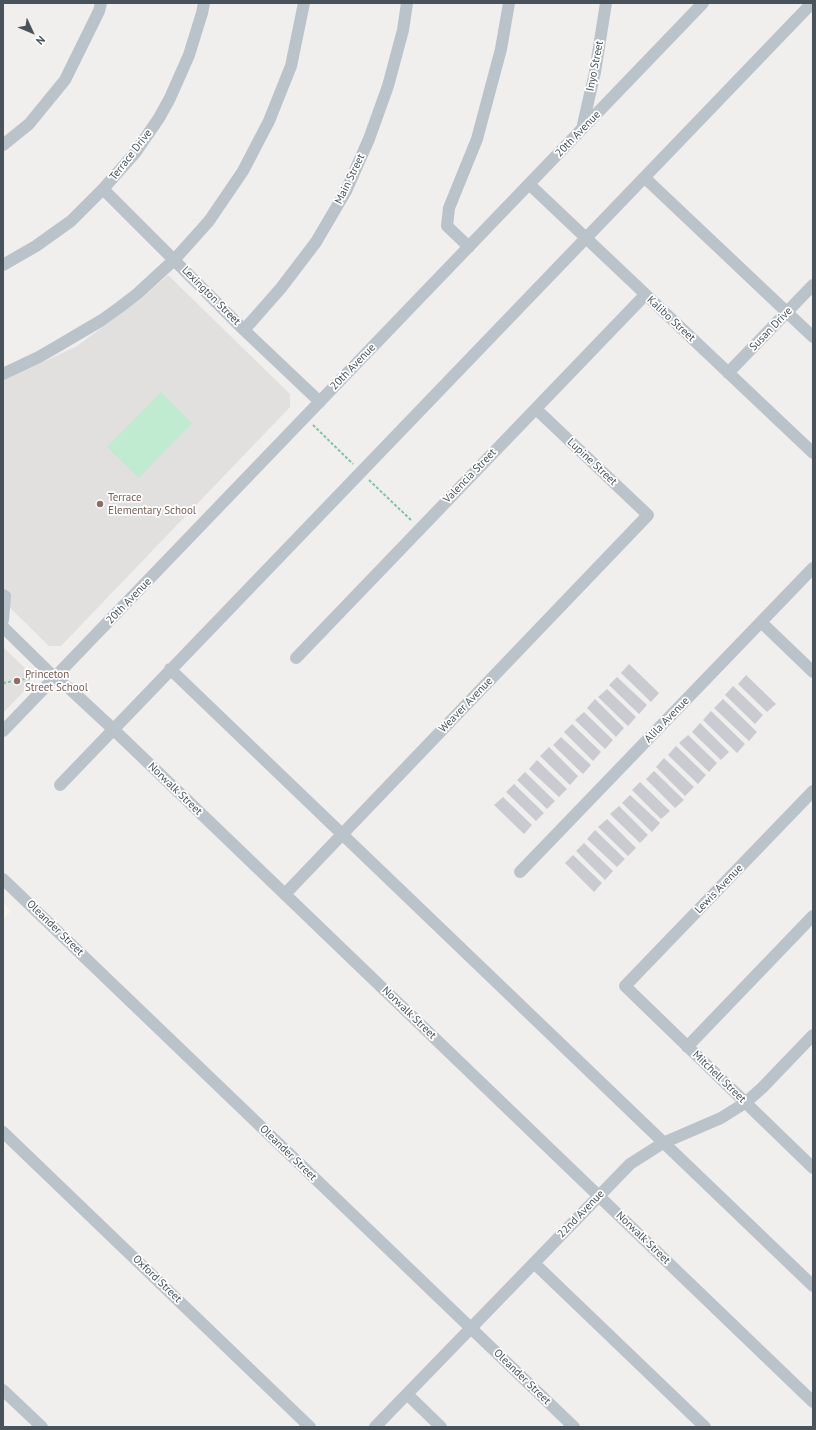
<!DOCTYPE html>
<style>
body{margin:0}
#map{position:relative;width:816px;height:1430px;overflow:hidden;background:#f1eeee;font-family:"PT Sans",sans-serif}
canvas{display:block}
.frame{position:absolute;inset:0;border:4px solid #48525a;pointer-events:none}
.north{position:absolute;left:12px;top:12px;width:40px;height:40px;-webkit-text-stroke:3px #fff;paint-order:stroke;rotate:134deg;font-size:11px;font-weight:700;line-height:16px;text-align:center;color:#48525a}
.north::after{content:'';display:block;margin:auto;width:14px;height:18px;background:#48525a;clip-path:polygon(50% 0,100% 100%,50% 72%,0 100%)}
</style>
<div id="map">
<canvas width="816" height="1430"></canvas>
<div class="frame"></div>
<div class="north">N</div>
</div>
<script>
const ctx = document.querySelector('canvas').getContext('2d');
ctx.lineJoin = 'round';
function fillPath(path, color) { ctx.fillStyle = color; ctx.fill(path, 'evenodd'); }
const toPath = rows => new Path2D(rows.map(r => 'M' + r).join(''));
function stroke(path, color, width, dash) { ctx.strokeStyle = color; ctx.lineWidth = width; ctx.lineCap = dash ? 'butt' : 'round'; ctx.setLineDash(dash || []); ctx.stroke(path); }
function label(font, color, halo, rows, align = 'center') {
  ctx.font = font + ' "PT Sans",sans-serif'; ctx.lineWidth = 3.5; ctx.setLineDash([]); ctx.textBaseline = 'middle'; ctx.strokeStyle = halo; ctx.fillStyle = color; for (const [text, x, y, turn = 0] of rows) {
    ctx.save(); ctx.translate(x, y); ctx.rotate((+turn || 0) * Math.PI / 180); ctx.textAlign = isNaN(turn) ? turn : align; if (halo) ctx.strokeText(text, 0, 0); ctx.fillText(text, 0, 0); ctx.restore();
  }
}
fillPath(toPath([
 [3,903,11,911,3,919]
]), '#faf5e9');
fillPath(toPath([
 [168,275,290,394,290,407,61,646,49,646,3,601,3,381,77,346,142,298],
 [3,647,27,670,31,679,28,687,3,713]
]), '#e2dfdf');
fillPath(toPath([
 [161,392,192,423,139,478,107,447]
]), '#c0ebd0');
fillPath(toPath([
 [629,664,659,693,651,702,621,673],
 [746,675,776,704,767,712,738,684],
 [617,677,647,705,639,714,609,685],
 [733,686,763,715,755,724,725,695],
 [607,689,636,717,628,726,598,697],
 [595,699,624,728,616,737,587,708],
 [723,699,757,732,749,741,714,708],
 [711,711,745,744,737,753,703,720],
 [584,712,613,740,605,749,575,720],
 [700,723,729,752,721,760,692,732],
 [572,724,601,752,593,761,564,732],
 [688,735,717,763,709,772,679,743],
 [561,737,591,765,583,774,553,745],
 [676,746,706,775,698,784,668,755],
 [549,747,578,776,570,785,540,756],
 [664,758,694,787,685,796,656,767],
 [537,760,567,789,559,797,529,769],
 [654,771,684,800,675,808,646,779],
 [525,772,555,801,547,809,517,780],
 [640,782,670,811,661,819,632,790],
 [514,784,544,813,536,821,506,792],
 [630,795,660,823,652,832,622,803],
 [503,797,532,825,524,834,494,805],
 [619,806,648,835,640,843,610,814],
 [607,819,636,848,628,856,598,827],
 [595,830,625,859,617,867,587,839],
 [584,843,613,871,605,880,576,851],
 [573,855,602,883,594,892,565,863]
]), '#c9cbd1');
stroke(toPath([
 [313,425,353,464],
 [369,480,412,521],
 [3,683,31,678]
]), '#7ac7a0', 2, [3, 2]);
stroke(toPath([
 [582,129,595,72,606,3],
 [3,145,29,124,65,80,99,11,101,3],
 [645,178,813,337],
 [529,184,813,453],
 [103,189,244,330,320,402],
 [469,247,447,226,449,208,477,139,501,49,509,3],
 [3,265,36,246,71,221,103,189,135,153,159,118,170,98,189,55,202,13,204,3],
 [244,330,281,288,316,242,346,191,369,139,388,86,403,30,407,3],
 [728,373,813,285],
 [3,374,39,357,63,343,102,320,120,307,137,294,174,260,209,221,243,171,269,121,291,66,304,3],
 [3,595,5,596,3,620],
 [761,622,813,672],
 [3,627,55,678,70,689,113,729,813,1402],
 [296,658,645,295],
 [170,669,813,1286],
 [3,731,703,3],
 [60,785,812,3],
 [813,791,625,986,813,1168],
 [520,872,813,568],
 [3,879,574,1427],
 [285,894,648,515,536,409],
 [687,1047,813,916],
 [3,1132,310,1427],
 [534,1263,705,1427],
 [3,1390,42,1427],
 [407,1394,441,1427],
 [375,1427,630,1164,663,1143,721,1118,745,1103,762,1088,813,1035]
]), '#bbc3ca', 12);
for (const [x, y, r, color] of [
 [100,504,4,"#8d6e63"],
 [17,681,4,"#8d6e63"]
]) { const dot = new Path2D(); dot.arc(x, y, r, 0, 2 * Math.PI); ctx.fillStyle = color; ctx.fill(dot); stroke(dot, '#fff', 1.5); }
label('11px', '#48525a', '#fff', [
 ["Inyo Street",595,66,-79],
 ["20th Avenue",578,134,-46],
 ["Terrace Drive",131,155,-52],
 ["Main Street",350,179,-64],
 ["Lexington Street",211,296,45],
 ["Kalibo Street",671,319,43],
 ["Susan Drive",771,329,-46],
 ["20th Avenue",353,367,-46],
 ["Lupine Street",592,462,43],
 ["Valencia Street",470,476,-46],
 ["20th Avenue",129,601,-46],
 ["Weaver Avenue",466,705,-46],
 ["Alila Avenue",667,720,-46],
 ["Norwalk Street",175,789,44],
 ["Lewis Avenue",719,889,-46],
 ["Oleander Street",55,928,44],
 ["Norwalk Street",409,1013,44],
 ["Mitchell Street",719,1077,44],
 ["Oleander Street",288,1153,44],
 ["22nd Avenue",581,1214,-46],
 ["Norwalk Street",643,1238,44],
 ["Oxford Street",157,1279,44],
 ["Oleander Street",522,1377,44]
]);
label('11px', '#785e54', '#fff', [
 ["Terrace",108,498],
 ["Elementary School",108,511],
 ["Princeton",25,675],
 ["Street School",25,688]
], 'left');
</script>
